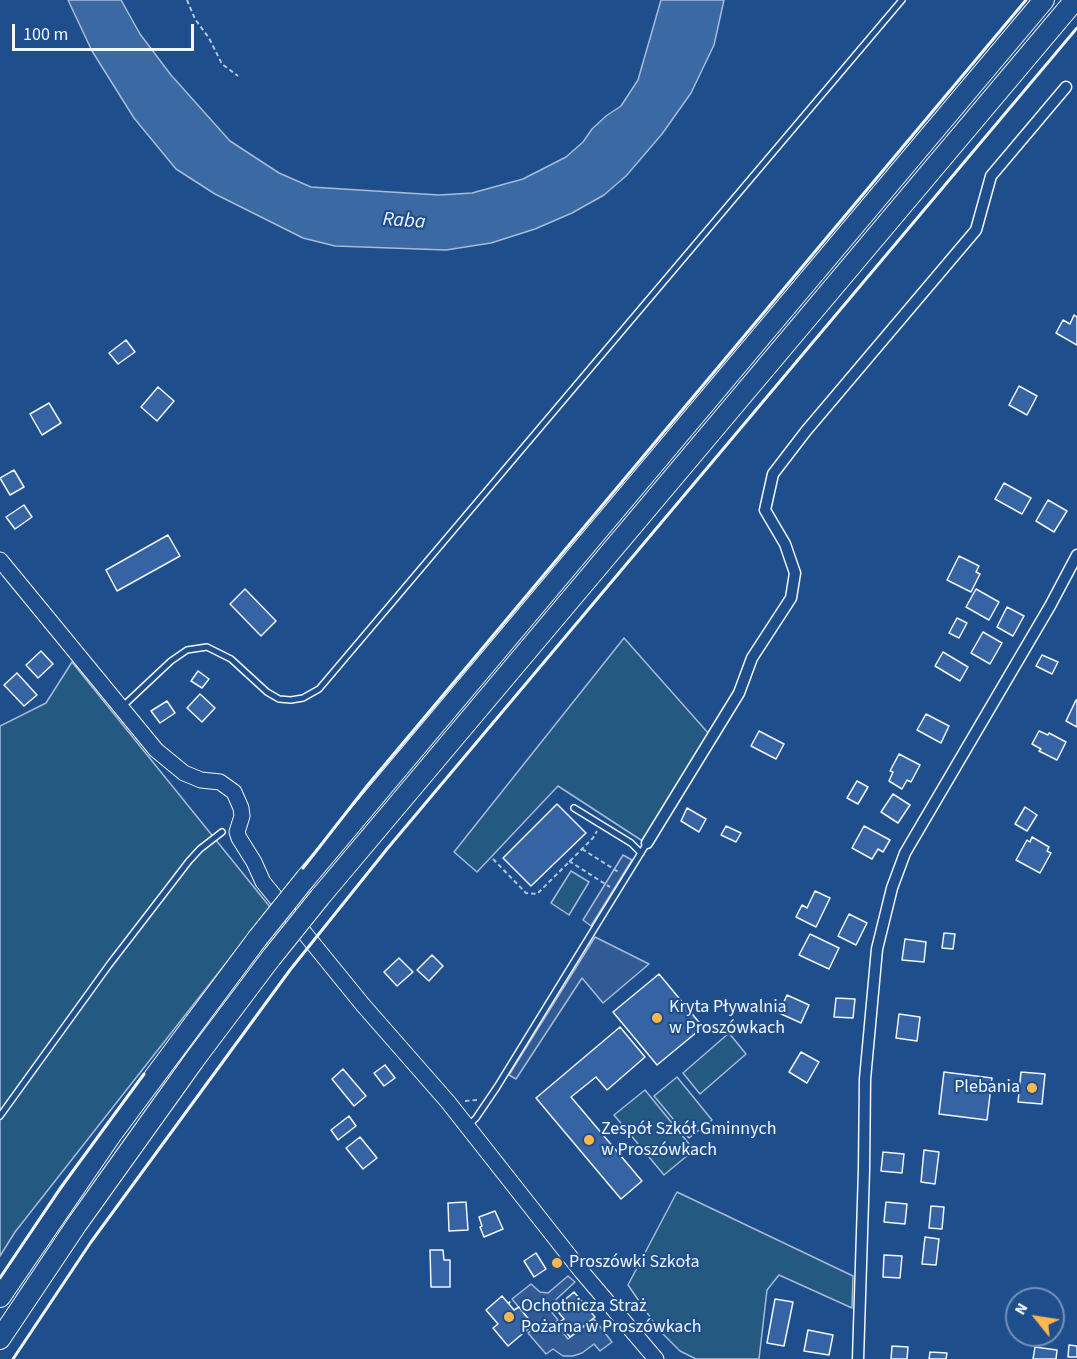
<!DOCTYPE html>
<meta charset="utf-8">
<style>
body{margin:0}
#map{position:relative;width:1077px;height:1359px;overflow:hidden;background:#1f4e8c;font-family:"Source Sans 3",sans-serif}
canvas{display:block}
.north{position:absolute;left:1005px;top:1287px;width:60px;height:60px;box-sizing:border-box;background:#1f4e8c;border:2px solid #7391ba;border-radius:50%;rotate:300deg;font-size:16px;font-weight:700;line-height:24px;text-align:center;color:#f2f6ff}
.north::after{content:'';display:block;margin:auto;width:21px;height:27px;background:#ffb74d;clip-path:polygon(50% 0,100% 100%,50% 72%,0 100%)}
.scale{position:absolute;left:12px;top:24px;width:182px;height:27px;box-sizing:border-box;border:3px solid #f2f6ff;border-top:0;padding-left:8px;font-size:18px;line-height:21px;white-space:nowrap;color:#f2f6ff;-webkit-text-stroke:4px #1f4e8c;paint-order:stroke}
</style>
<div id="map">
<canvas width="1077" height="1359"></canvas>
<div class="north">N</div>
<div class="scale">100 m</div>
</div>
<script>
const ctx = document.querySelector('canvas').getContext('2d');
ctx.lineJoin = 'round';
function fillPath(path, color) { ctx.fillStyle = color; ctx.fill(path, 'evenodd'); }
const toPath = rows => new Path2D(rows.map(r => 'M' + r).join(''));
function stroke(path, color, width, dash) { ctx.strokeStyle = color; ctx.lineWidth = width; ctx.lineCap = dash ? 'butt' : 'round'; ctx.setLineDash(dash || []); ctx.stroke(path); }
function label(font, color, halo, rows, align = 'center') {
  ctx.font = font + ' "Source Sans 3",sans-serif'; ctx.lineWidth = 4.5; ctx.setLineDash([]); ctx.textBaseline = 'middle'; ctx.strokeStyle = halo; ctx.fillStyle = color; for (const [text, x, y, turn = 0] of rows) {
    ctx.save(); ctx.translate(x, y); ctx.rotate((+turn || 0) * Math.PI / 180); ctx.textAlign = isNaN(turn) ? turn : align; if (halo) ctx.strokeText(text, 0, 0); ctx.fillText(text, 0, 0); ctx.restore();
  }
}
const green = toPath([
 [624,638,709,734,644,842,558,786,477,872,454,852,624,638],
 [72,662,270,907,15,1232,0,1256,0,726,46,703,72,662],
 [571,871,589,882,569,915,551,903,571,871],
 [729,1033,746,1054,700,1094,683,1073,729,1033],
 [677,1077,712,1120,689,1138,654,1096,677,1077],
 [645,1090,694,1150,664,1175,614,1115,645,1090],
 [677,1192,853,1276,852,1308,779,1275,767,1290,759,1359,696,1359,680,1351,659,1330,628,1285,677,1192]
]);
fillPath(green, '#245a82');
stroke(green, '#a8bbd7', 1.5);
const parking = toPath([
 [623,855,632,860,591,926,583,920,623,855],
 [595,937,649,964,603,1003,582,978,516,1079,509,1075,595,937],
 [568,1276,575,1282,550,1305,550,1310,558,1320,555,1323,568,1339,594,1319,612,1342,600,1351,594,1344,582,1353,573,1356,563,1356,553,1349,546,1354,528,1333,535,1327,512,1299,531,1284,540,1292,548,1293,568,1276]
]);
fillPath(parking, '#305b95');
stroke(parking, '#a8bbd7', 1.5);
const water = toPath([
 [68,0,121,0,140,34,171,75,230,141,279,173,311,187,439,195,472,193,523,179,566,157,583,142,592,129,606,116,621,106,638,80,661,0,724,0,714,45,691,93,662,134,626,176,604,195,572,213,535,229,491,243,446,250,335,246,303,238,215,194,176,169,134,118,92,51,68,0]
]);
fillPath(water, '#3b69a3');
stroke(water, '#a8bbd7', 1.5);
const building = toPath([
 [1074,315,1077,317,1077,345,1056,333,1063,320,1070,324,1074,315],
 [126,340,135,352,118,364,109,353,126,340],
 [1019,386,1037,396,1027,415,1009,405,1019,386],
 [158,387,174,401,157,421,141,407,158,387],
 [49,403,61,423,42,435,30,414,49,403],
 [14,470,24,487,10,495,0,478,14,470],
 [1004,483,1031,498,1022,514,995,499,1004,483],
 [1048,500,1067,511,1054,532,1036,521,1048,500],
 [24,505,32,517,15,529,6,517,24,505],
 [168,535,180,556,117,591,106,570,168,535],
 [959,556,979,566,976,572,980,574,971,592,947,580,959,556],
 [245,589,276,621,261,636,230,604,245,589],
 [976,589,999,602,989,620,966,607,976,589],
 [1007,607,1024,616,1013,636,997,627,1007,607],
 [957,618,967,623,959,638,949,633,957,618],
 [983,632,1002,643,990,664,971,653,983,632],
 [41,651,53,664,38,678,26,665,41,651],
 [943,652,968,667,960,681,935,666,943,652],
 [1042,655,1058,662,1052,674,1036,666,1042,655],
 [198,671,209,679,202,688,191,681,198,671],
 [17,673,37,695,24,706,4,685,17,673],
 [200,694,215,708,202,722,187,708,200,694],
 [1076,700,1077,700,1077,727,1066,721,1076,700],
 [167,701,175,713,160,723,151,711,167,701],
 [926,714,949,726,941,743,917,730,926,714],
 [759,731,784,744,776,759,751,746,759,731],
 [1039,731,1048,735,1049,733,1066,742,1057,760,1039,751,1041,749,1032,744,1039,731],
 [899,754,920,765,911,782,907,780,902,789,889,781,893,772,890,771,899,754],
 [857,781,868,787,858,804,847,798,857,781],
 [893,794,910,805,898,823,881,812,893,794],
 [557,804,586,833,531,886,503,858,557,804],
 [1025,807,1037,815,1027,831,1015,824,1025,807],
 [687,808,706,819,699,832,681,821,687,808],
 [726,826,741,833,736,842,721,835,726,826],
 [864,826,890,840,883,852,878,849,872,859,852,848,864,826],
 [1032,837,1049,847,1047,851,1051,853,1040,873,1016,860,1027,840,1030,842,1032,837],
 [815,891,830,898,816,927,796,917,802,905,807,908,815,891],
 [849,914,867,923,856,945,838,936,849,914],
 [944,933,955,934,953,949,942,948,944,933],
 [810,934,839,948,829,969,799,955,810,934],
 [905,939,926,942,924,962,902,960,905,939],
 [432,955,443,966,429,981,417,970,432,955],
 [399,958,413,972,397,986,384,972,399,958],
 [659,974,703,1027,657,1065,613,1012,659,974],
 [787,995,809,1005,801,1023,779,1013,787,995],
 [836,998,855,999,853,1018,834,1017,836,998],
 [899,1014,920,1017,917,1041,896,1038,899,1014],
 [620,1027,645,1057,607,1090,596,1077,571,1097,642,1181,621,1199,536,1098,620,1027],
 [801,1052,819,1062,807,1083,789,1072,801,1052],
 [385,1065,395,1078,384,1086,374,1073,385,1065],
 [343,1069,366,1096,354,1106,332,1079,343,1069],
 [944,1072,992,1078,987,1120,939,1114,944,1072],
 [1021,1072,1045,1074,1042,1104,1018,1102,1021,1072],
 [349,1116,356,1126,338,1140,331,1130,349,1116],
 [360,1137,377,1158,363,1169,346,1148,360,1137],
 [924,1150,939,1152,935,1184,921,1182,924,1150],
 [883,1152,904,1154,902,1173,881,1171,883,1152],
 [466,1202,468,1230,449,1231,448,1203,466,1202],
 [886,1202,907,1204,905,1224,884,1222,886,1202],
 [931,1206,944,1207,942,1229,929,1228,931,1206],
 [495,1211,503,1229,484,1237,480,1227,482,1226,479,1217,495,1211],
 [925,1237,939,1239,936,1265,922,1264,925,1237],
 [430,1250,443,1250,444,1260,450,1260,450,1287,431,1287,430,1250],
 [536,1253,546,1269,534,1277,524,1261,536,1253],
 [884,1255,902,1256,900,1278,883,1277,884,1255],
 [574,1292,595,1317,570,1337,558,1323,564,1319,555,1308,574,1292],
 [502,1296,508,1303,510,1302,509,1304,514,1310,519,1307,533,1325,508,1346,493,1328,498,1324,486,1310,502,1296],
 [775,1299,793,1302,784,1346,767,1343,775,1299],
 [808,1330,833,1335,829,1355,804,1351,808,1330],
 [1069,1345,1077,1346,1077,1357,1068,1357,1069,1345],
 [892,1346,908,1347,907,1359,891,1359,892,1346],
 [1035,1347,1057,1350,1056,1359,1033,1359,1035,1347],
 [930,1352,947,1353,946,1359,929,1359,930,1352]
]);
fillPath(building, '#3563a3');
stroke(building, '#f2f6ff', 1.5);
const service = toPath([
 [122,707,171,661,187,650,207,647,231,659,267,692,279,699,291,700,303,698,319,689,902,0],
 [574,808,631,843,641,853],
 [0,1116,109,965,189,861,200,849,222,832],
 [468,1126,476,1118,497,1087,647,843]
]);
const minor = toPath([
 [647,843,739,693,752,658,791,598,795,573,785,544,765,510,773,474,806,431,976,230,991,176,1066,87],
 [858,1359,864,1170,865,1079,877,949,892,888,905,853,1050,606,1077,555]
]);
const secondary = toPath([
 [0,560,156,750,184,773,201,780,220,782,234,792,241,808,242,816,237,832,239,838,254,862,263,882,363,1005,448,1102,582,1272,656,1359]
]);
const motorway = toPath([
 [306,878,1044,0],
 [320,897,1075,0],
 [0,1297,111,1135,257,939],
 [0,1339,77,1224,195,1059,271,958]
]);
stroke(service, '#f2f6ff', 8);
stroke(minor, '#f2f6ff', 13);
stroke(secondary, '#f2f6ff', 17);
stroke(motorway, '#f2f6ff', 22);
stroke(toPath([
 [187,0,195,19,209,38,222,64,238,76],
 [582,849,620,873],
 [493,859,526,893,537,894,593,838,597,831],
 [569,861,610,887],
 [465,1101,477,1100]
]), '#b3c4dc', 2, [4.5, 3]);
stroke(service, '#1f4e8c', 5);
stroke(minor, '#1f4e8c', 10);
stroke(secondary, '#1f4e8c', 15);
stroke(motorway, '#1f4e8c', 20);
const motorwayBridge = toPath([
 [257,939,306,878],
 [271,958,320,897]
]);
stroke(motorwayBridge, '#f2f6ff', 22, []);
stroke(motorwayBridge, '#1f4e8c', 20);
stroke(toPath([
 [303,868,367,786,1026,0],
 [0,1278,59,1190,144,1074],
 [13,1359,91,1242,290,970,387,849,1077,28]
]), '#f2f6ff', 3);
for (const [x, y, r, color] of [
 [657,1018,6,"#ffb74d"],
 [1032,1088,6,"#ffb74d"],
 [589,1140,6,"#ffb74d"],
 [557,1263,6,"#ffb74d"],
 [509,1317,6,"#ffb74d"]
]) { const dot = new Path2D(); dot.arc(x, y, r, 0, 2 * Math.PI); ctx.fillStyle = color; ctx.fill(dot); stroke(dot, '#1f4e8c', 2); }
label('18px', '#f2f6ff', '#1f4e8c', [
 ["Kryta Pływalnia",669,1008],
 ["w Proszówkach",669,1029],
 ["Plebania",1020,1088,"right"],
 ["Zespół Szkół Gminnych",601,1130],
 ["w Proszówkach",601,1151],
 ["Proszówki Szkoła",569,1263],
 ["Ochotnicza Straż",521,1307],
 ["Pożarna w Proszówkach",521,1328]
], 'left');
label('italic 20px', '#f2f6ff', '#1f4e8c', [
 ["Raba",404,222,4]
]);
</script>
